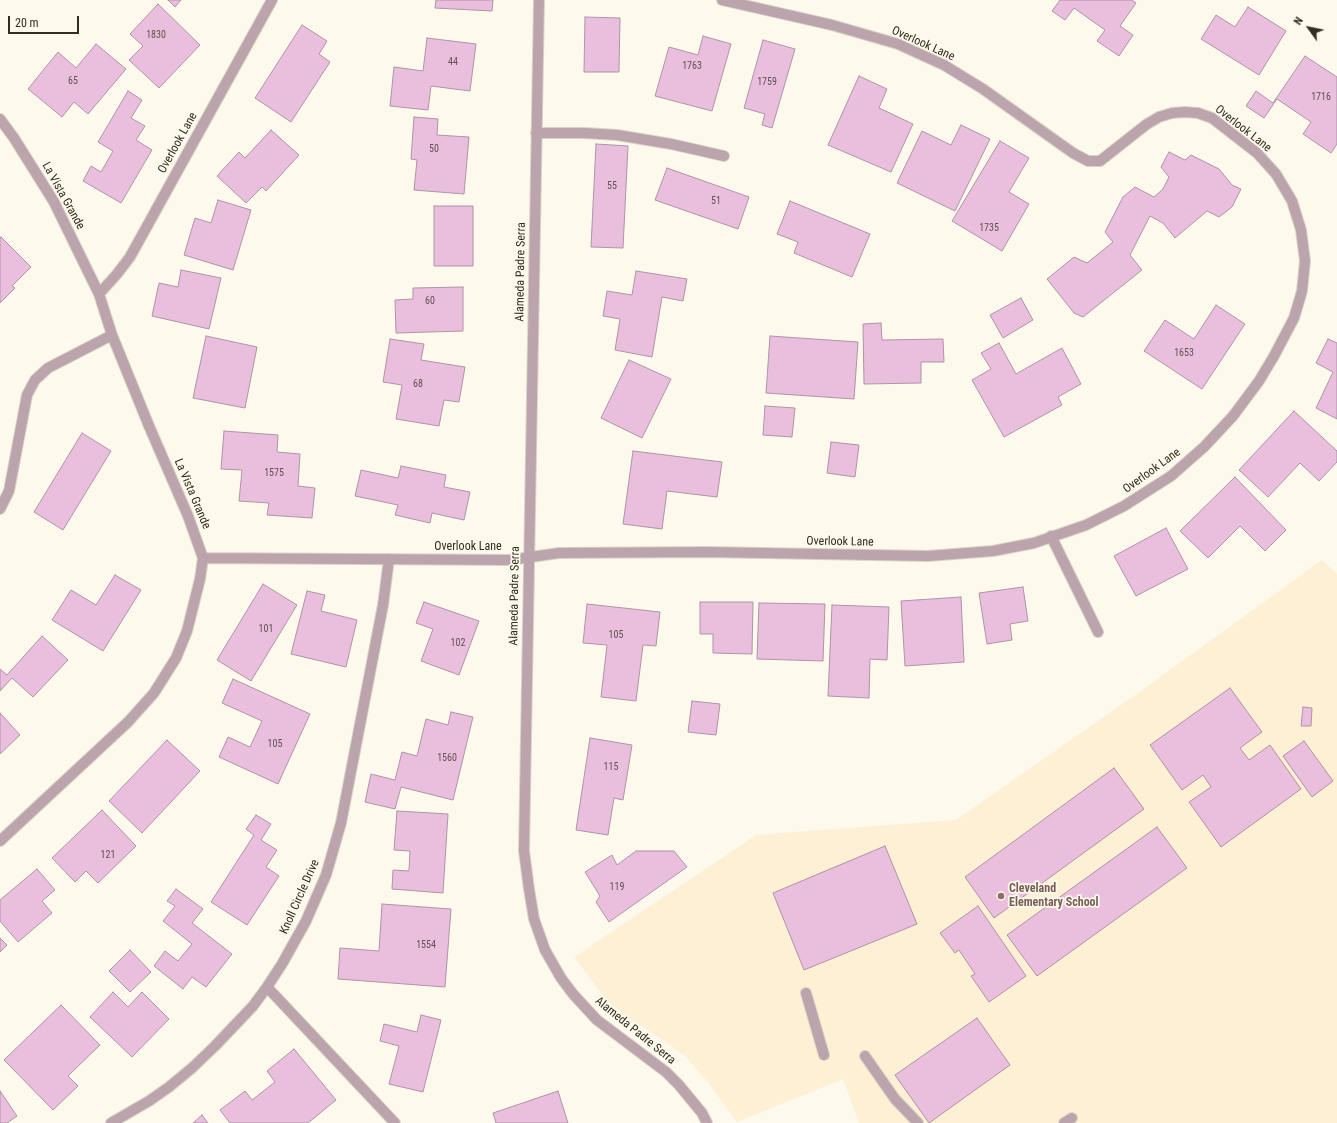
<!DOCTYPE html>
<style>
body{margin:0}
#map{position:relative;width:1337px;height:1123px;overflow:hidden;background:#fef9ed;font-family:"Roboto Condensed",sans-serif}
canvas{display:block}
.north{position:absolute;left:1289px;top:8px;width:40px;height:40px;-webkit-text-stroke:3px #fef9ed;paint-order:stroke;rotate:303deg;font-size:11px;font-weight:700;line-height:16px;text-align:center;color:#322d22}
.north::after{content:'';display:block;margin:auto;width:14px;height:18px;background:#322d22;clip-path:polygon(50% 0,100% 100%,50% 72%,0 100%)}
.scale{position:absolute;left:8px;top:16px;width:71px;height:18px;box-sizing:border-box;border:2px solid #322d22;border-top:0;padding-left:5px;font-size:12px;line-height:14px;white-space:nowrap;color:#322d22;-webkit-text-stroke:3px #fef9ed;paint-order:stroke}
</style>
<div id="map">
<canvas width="1337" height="1123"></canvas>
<div class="north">N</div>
<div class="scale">20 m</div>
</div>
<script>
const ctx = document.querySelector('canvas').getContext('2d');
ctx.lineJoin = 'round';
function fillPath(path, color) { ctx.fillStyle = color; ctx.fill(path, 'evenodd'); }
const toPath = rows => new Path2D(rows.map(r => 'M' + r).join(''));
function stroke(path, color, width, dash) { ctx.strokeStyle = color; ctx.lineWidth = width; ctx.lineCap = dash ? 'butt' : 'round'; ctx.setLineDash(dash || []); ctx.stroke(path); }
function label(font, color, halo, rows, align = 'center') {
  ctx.font = font + ' "Roboto Condensed",sans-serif'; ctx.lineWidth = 3.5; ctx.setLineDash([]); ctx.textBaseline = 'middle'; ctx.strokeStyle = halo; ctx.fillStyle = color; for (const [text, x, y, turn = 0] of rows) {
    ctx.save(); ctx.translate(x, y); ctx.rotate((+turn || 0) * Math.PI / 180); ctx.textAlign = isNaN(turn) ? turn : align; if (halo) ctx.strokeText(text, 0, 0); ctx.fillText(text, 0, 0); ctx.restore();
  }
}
fillPath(toPath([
 [1322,560,1337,574,1337,1123,859,1123,843,1079,737,1122,707,1081,686,1057,662,1039,625,1016,604,997,574,957,756,835,956,820,1138,693]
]), '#fdf0d4');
const building = toPath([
 [168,0,181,0,175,7,168,0],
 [436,0,493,0,492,11,435,8,436,0],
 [1060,0,1132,0,1136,3,1120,26,1133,35,1119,56,1097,41,1105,30,1074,8,1065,20,1052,11,1060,0],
 [158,4,200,45,159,88,129,60,143,46,130,34,158,4],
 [1248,7,1286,31,1259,75,1201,39,1216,15,1235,27,1248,7],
 [585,17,620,18,619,72,584,72,585,17],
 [302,25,327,41,319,54,330,62,291,122,255,98,302,25],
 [703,36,731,44,712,111,655,96,669,47,698,55,703,36],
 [427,38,476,44,470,91,431,86,428,110,390,106,394,67,423,71,427,38],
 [763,40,795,49,772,128,762,125,765,114,744,108,763,40],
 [96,44,126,69,88,114,74,102,62,117,28,89,58,52,76,68,96,44],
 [1305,56,1337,77,1337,144,1331,153,1303,134,1311,122,1277,99,1264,118,1246,106,1256,91,1273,103,1305,56],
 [859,76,887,89,879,108,913,124,891,172,828,145,859,76],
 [128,91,142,100,131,118,145,126,136,140,152,150,121,203,83,181,91,166,101,172,113,151,98,142,128,91],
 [414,117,438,119,437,135,469,137,464,194,414,190,417,160,411,159,414,117],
 [961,125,990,139,955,211,897,183,922,131,951,145,961,125],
 [271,130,299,155,266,191,262,187,246,203,217,176,239,152,245,158,271,130],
 [1000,141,1029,158,1009,192,1029,204,1002,251,952,221,1000,141],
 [596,144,628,146,623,248,591,247,596,144],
 [1169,152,1185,160,1191,155,1219,169,1232,185,1241,189,1232,207,1219,217,1207,211,1175,238,1163,223,1150,216,1130,255,1142,270,1083,317,1074,313,1047,279,1074,257,1087,263,1113,242,1105,232,1123,197,1135,187,1154,197,1163,189,1169,177,1161,167,1169,152],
 [667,168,749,197,738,229,655,200,667,168],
 [218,200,251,210,233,270,184,255,195,218,211,223,218,200],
 [790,201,870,234,852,277,794,253,798,242,777,234,790,201],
 [434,206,473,206,473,266,434,266,434,206],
 [1,237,31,267,12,286,15,288,0,303,0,238,1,237],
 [181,270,221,278,209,329,152,316,159,283,178,287,181,270],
 [636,271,687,279,683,301,662,297,652,357,615,350,620,319,603,316,607,291,632,295,636,271],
 [463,287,463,331,396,333,395,300,413,299,413,288,463,287],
 [1021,298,1033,320,1003,338,990,315,1021,298],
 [1216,305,1245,324,1202,389,1144,351,1165,320,1194,339,1216,305],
 [881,323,882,340,943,339,944,362,921,362,921,383,864,384,863,324,881,323],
 [206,336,257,347,245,408,193,398,206,336],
 [770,336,858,342,854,399,766,393,770,336],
 [390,339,424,344,421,360,465,367,459,402,444,400,439,426,396,419,402,385,383,382,390,339],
 [1328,339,1337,343,1337,419,1316,408,1333,372,1316,363,1328,339],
 [999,343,1016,374,1062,348,1081,384,1058,397,1062,405,1004,437,972,380,991,369,981,353,999,343],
 [629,360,671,379,642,438,601,418,629,360],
 [765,406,795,408,792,437,763,435,765,406],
 [1294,411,1337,451,1337,462,1319,481,1300,463,1268,497,1239,470,1294,411],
 [224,431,278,435,277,452,300,454,298,486,315,488,312,518,267,515,269,503,239,501,242,470,221,469,224,431],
 [82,433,111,451,63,530,34,512,82,433],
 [831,442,859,445,855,477,827,473,831,442],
 [633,451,722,462,717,497,667,491,662,529,623,524,633,451],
 [401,466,446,475,444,487,470,492,464,520,432,513,430,523,395,515,398,505,355,496,361,470,398,478,401,466],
 [1235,477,1286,530,1265,551,1240,526,1208,558,1180,531,1235,477],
 [1166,528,1188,569,1136,596,1114,556,1166,528],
 [115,575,141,590,103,651,52,620,71,590,96,605,115,575],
 [263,584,297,605,251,681,217,660,263,584],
 [1023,587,1028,621,1010,624,1012,640,987,644,979,593,1023,587],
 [307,591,325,595,321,611,357,620,346,667,291,654,307,591],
 [961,597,964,662,905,666,901,601,961,597],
 [424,602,479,621,459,675,421,661,433,629,416,623,424,602],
 [700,602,753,602,752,654,713,653,713,634,700,634,700,602],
 [759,603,825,604,823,661,757,659,759,603],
 [587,604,660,612,656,646,643,645,636,701,601,697,607,645,583,643,587,604],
 [832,605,889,607,887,660,870,659,869,698,828,696,832,605],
 [42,636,68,660,33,697,12,678,0,691,0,669,7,675,42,636],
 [233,679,310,714,278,784,219,757,228,737,250,747,262,721,222,703,233,679],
 [1230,688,1262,732,1240,748,1249,760,1270,745,1301,789,1221,847,1189,802,1211,787,1203,775,1182,790,1150,745,1230,688],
 [692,701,720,704,716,735,688,732,692,701],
 [1303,707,1312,708,1311,726,1301,726,1303,707],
 [451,712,473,717,453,800,401,787,395,809,365,802,371,774,395,780,402,752,417,756,426,719,448,725,451,712],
 [0,713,20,735,0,754,0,713],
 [590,738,632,745,623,800,614,798,608,835,576,830,590,738],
 [167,740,200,771,142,833,109,801,167,740],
 [1304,741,1333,781,1312,797,1283,756,1304,741],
 [1114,768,1144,809,994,918,965,877,1114,768],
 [102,810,136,846,98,883,86,871,75,882,52,858,102,810],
 [397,811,448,814,443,893,392,889,393,870,409,871,410,851,394,850,397,811],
 [256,815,271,824,261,840,277,850,266,867,279,876,247,925,211,902,254,835,246,829,256,815],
 [1157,827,1187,868,1037,976,1007,935,1157,827],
 [885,846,917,924,804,970,773,893,885,846],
 [636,851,674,851,687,867,609,922,596,902,600,896,585,872,612,855,617,865,636,851],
 [37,869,55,890,42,901,52,913,18,942,0,921,0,900,37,869],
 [176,889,203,909,192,923,232,954,206,987,192,977,183,989,154,966,165,951,178,961,192,944,163,921,175,906,167,901,176,889],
 [382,904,451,909,445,987,338,979,340,948,379,951,382,904],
 [978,906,1026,976,989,1002,971,976,975,974,959,950,955,953,940,933,978,906],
 [0,938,7,945,0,952,0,938],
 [130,950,151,972,130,992,109,971,130,950],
 [113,992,128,1007,142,992,169,1019,132,1057,90,1017,113,992],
 [61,1005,100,1045,68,1076,78,1086,53,1110,4,1060,61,1005],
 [421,1015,441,1020,423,1092,389,1084,399,1046,380,1041,384,1024,417,1032,421,1015],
 [977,1018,1010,1065,929,1123,895,1075,977,1018],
 [294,1049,336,1100,308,1123,230,1123,220,1110,245,1091,252,1100,275,1082,267,1071,294,1049],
 [0,1091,17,1116,7,1123,0,1123,0,1091],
 [558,1091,568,1123,496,1123,493,1113,558,1091],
 [202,1115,208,1123,193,1123,202,1115]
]);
fillPath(building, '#eabedd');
stroke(building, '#ae94a6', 1);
const minor = toPath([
 [539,0,524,851,529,889,534,919,545,950,561,978,573,994,597,1020,666,1072,679,1085,702,1113,707,1123],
 [0,119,14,138,54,202,99,294,112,335,149,426,188,516,203,558,200,579,187,631,176,658,154,693,128,722,0,841],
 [536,133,584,133,617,135,671,144,724,156],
 [99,294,117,274,130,257,272,0],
 [0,509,9,491,27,395,35,380,48,368,112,335],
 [1051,536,1098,632],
 [203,558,510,560,559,553,707,552,928,556,993,551,1034,543,1086,525,1124,506,1171,476,1204,447,1233,416,1259,381,1274,356,1294,318,1302,291,1305,261,1301,230,1292,201,1276,174,1257,153,1212,118,1198,113,1185,112,1172,113,1159,117,1147,124,1100,161,1088,161,1073,153,983,89,944,65,898,44,832,25,722,0],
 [267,987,395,1123],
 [806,993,824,1055],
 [865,1056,895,1099,918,1123],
 [111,1123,149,1101,169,1087,192,1068,215,1046,253,1006,267,987,282,964,306,921,326,875,341,823,383,605,389,559],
 [1064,1123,1072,1118]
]);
stroke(minor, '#d9d4c8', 12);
stroke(minor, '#bba4ab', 10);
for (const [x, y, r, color] of [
 [1001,896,4,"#8d6e63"]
]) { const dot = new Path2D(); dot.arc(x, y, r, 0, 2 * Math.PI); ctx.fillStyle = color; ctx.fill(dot); stroke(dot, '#fef9ed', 1.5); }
label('10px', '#605151', null, [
 ["1830",156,35],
 ["44",453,62],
 ["1763",692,66],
 ["65",73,81],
 ["1759",767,82],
 ["1716",1321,97],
 ["50",434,149],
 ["55",612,186],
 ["51",716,201],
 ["1735",989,228],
 ["60",430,301],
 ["1653",1184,353],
 ["68",418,384],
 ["1575",274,473],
 ["101",266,629],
 ["105",616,635],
 ["102",458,643],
 ["105",275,744],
 ["1560",447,758],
 ["115",611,767],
 ["121",108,855],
 ["119",617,887],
 ["1554",426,945]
]);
label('12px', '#322d22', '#fef9ed', [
 ["Overlook Lane",923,44,24],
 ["Overlook Lane",1243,129,38],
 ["Overlook Lane",178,143,-61],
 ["La Vista Grande",63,196,61],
 ["Alameda Padre Serra",521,272,-89],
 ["Overlook Lane",1152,471,-36],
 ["La Vista Grande",192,494,67],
 ["Overlook Lane",840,542,1],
 ["Overlook Lane",468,547],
 ["Alameda Padre Serra",515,596,-89],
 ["Knoll Circle Drive",300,897,-66],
 ["Alameda Padre Serra",635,1031,39]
]);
label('bold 12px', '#785e54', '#fef9ed', [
 ["Cleveland",1009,889],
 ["Elementary School",1009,903]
], 'left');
</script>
